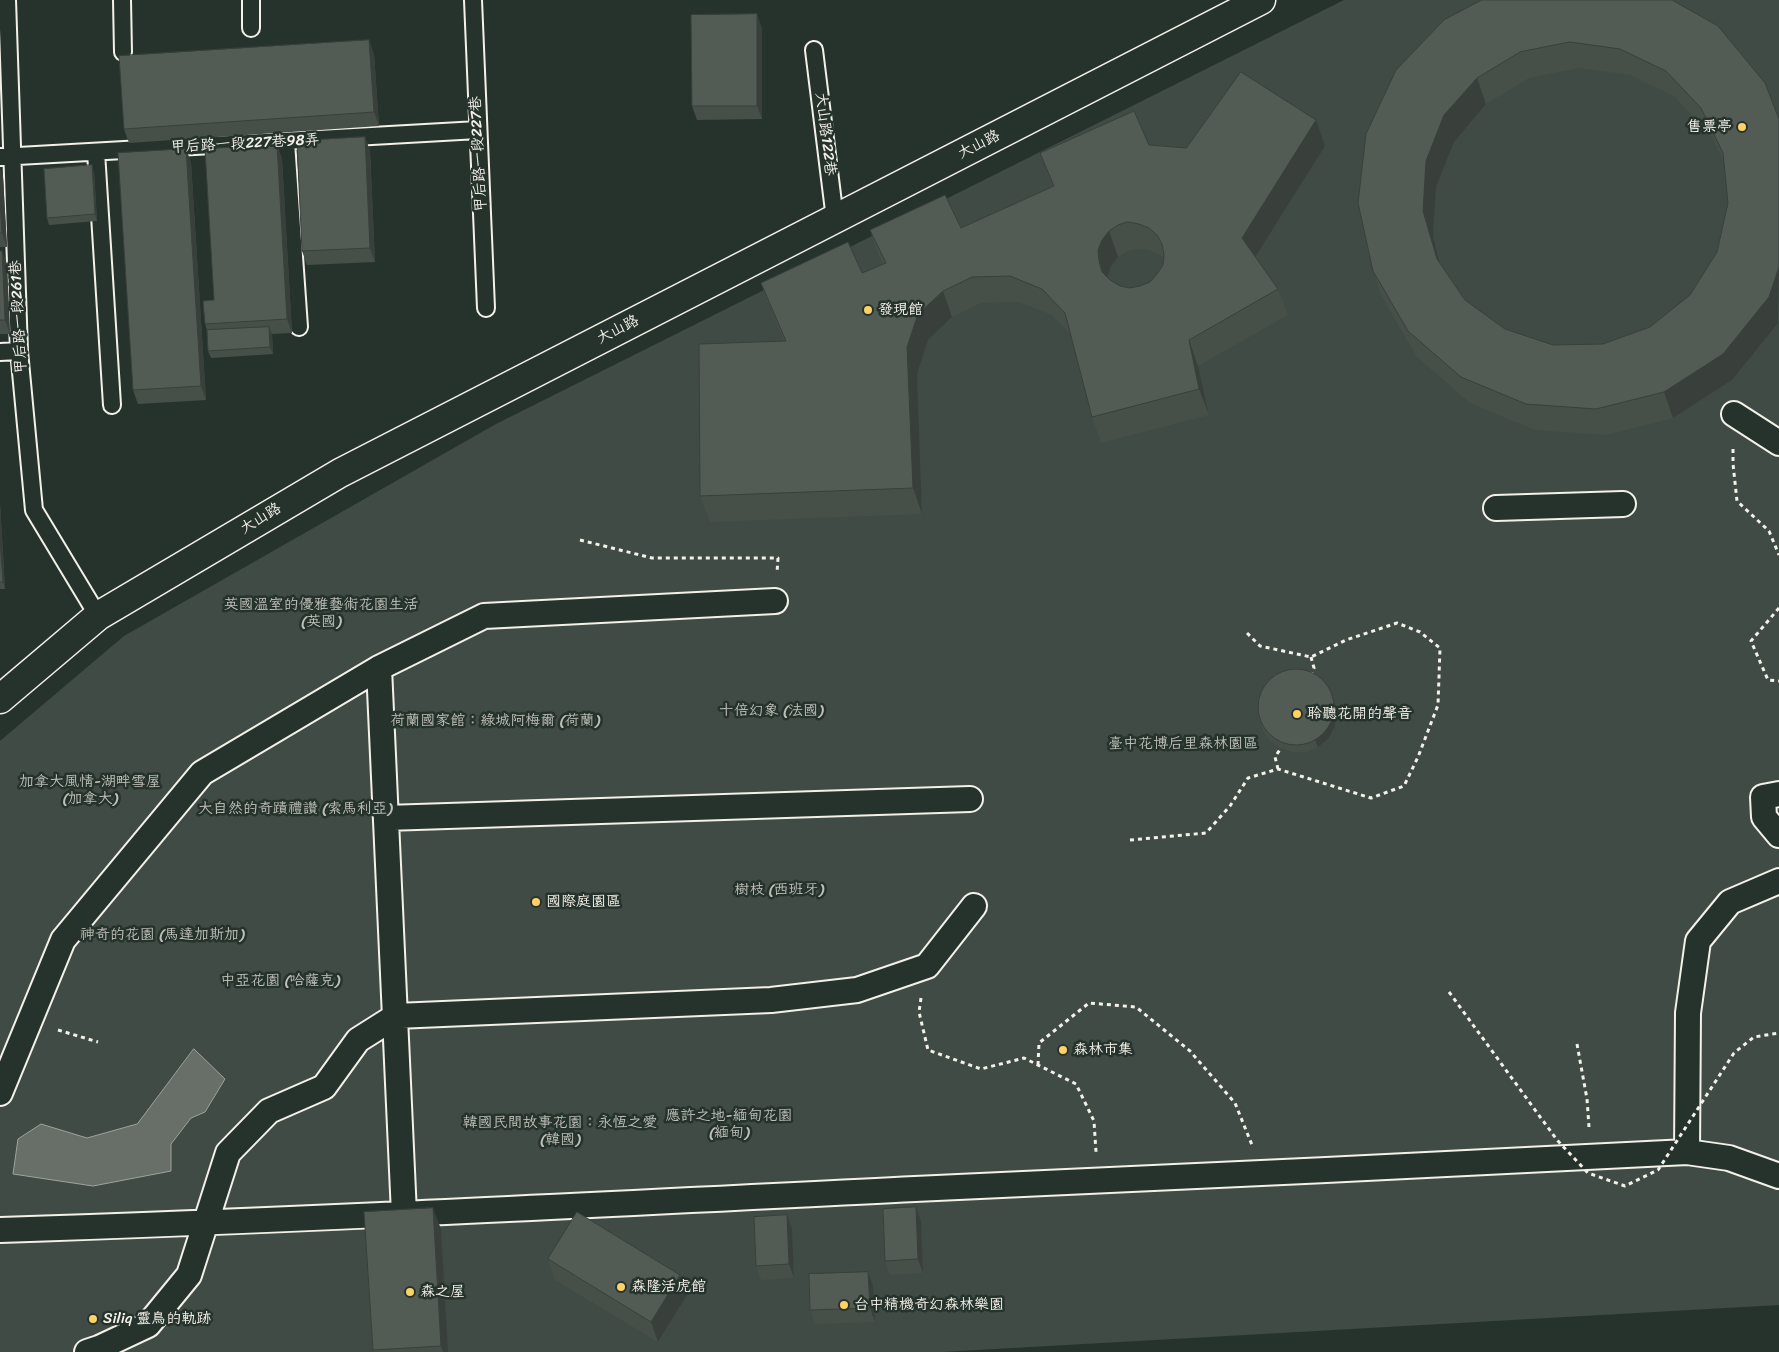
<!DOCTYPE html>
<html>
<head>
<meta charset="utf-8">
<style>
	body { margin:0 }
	canvas { display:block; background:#26332d }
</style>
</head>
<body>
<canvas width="1779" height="1352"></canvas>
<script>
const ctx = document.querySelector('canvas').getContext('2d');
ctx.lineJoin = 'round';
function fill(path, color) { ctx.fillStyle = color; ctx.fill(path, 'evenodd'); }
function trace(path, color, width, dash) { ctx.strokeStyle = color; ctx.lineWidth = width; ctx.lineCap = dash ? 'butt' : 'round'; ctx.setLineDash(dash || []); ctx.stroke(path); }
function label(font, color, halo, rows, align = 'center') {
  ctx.font = font + ' Sriracha,"LXGW WenKai TC",sans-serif'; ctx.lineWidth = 5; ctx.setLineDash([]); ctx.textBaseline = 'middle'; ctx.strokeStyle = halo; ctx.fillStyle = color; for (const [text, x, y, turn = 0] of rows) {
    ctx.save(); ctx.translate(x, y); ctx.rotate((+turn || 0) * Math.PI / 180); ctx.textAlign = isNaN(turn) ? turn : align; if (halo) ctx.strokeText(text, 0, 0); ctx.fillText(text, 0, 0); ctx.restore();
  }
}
fill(new Path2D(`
	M1344,0H1779V1305L941,1352H0V741L124,636L496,424Z`), '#414b45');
const water = new Path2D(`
	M194,1049L225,1079L205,1112L191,1118L171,1144V1171L93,1186L13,1174L18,1139L41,1124L87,1138L137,1124Z`);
fill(water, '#676f68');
trace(water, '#9fa39b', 1);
const service = new Path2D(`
	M7,0L19,351L34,510L98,616
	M122,0L123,52
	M251,0V28
	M473,0L486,308
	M814,50L835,219
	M286,142L299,327
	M96,152L112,405
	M0,157L478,130
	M0,352L19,351`);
const pedestrian = new Path2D(`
	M1734,414L1779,443
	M1496,508L1623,504
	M379,668L404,1214
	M1779,794L1763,797L1764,817L1779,835
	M386,818L970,799
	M0,1093L63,940L202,773L379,668L484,616L775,601
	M1687,1152L1688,1013L1698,941L1730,902L1779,881
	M0,1230C305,1220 610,1204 915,1189C1172,1177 1430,1166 1687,1152L1729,1158L1779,1176
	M87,1352L99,1348L148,1325L189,1275L228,1153L269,1111L324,1087L358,1040L396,1016L771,1000L857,990L927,966L974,906`);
const minor = new Path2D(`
	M0,699L98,616L340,473L1261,0`);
trace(service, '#f4f1e8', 20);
trace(pedestrian, '#f4f1e8', 28);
trace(minor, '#f4f1e8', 31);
trace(new Path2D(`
	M1733,449V464L1737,501L1769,531L1779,555
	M580,540L652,558H778L777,573
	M1779,608L1751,641L1768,680L1779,681
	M1311,657L1314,668L1311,675
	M1278,769L1275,757L1281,748
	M1130,840L1206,833L1230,806L1248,778L1278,769L1371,798L1404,786L1418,757L1438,705L1440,648L1420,632L1397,623L1346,640L1311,657L1260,646L1245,631
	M921,998L919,1012L928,1050L981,1069L1024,1058L1076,1084L1094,1121L1096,1152
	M58,1030L98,1042
	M1577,1044L1587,1099L1589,1127
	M1038,1065L1039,1043L1089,1003L1136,1007L1190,1051L1235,1103L1252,1145`), '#f4f1e8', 3, [4, 4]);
trace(service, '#26332d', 16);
trace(pedestrian, '#26332d', 24);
trace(minor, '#26332d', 28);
trace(new Path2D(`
	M1449,992L1557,1140L1588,1173L1625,1186L1658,1170L1734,1053L1754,1037L1779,1033`), '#f4f1e8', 3, [4, 4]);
fill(new Path2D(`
	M1482,0L1765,83L1779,119V321L1732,380L1673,418L1605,435L1535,430L1470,403L1417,357L1382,297L1373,271ZM1579,68L1630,75L1675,97L1710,134L1724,161L1728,203L1717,252L1690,295L1650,327L1603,344L1553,345L1505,329L1465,300L1441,264L1433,237L1436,187L1454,142L1486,104L1529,78Z
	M762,28V119L697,120L692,106Z
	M374,54L379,126L129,143L124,129Z
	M365,137L370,151L375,262L307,265L302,251Z
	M277,145L282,159L292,333L272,334L273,354L211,358L208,351L207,330L205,324Z
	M1149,145L1186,148L1325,146L1256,257L1278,289L1288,315L1198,366L1209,415L1101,443L1092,417L1071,335L1052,315L1019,302L981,303L952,317L928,340L917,374L922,514L710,522L700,496L784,341L771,309L761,283L862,273L883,264L879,256L870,230L961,228L1053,187L1040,153ZM1138,249L1149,250L1159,254L1164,258L1163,265L1157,274L1150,282L1140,286L1130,288L1120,286L1110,280L1108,278V276L1111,266L1118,257L1127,251Z
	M186,149L191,163L206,400L138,404L133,390Z
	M0,169L3,177L7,247H0Z
	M94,172L97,221L49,225L47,218Z
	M0,251L7,264L10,334H0Z
	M0,504L5,589H0Z
	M1333,697L1335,704L1337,716L1334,728L1328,739L1318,747L1306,752H1293L1281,748L1271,741L1263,731L1261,724Z
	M921,1221L923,1273L890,1275L885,1261Z
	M441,1229L448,1352H374L373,1350Z
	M792,1229L794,1278L761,1280L756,1266Z
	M548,1259L687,1295L658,1342L555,1280Z
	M873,1285L875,1322L815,1324L810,1310Z`), '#474f49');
fill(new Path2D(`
	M757,14L762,28V119L757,106Z
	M369,40L374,54L379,126L374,112Z
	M1477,78L1486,104L1454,142L1436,187L1433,237L1446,285L1437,259L1423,211L1426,161L1444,115Z
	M1316,120L1325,146L1251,264L1242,238Z
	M365,137L370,151L375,262L370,248Z
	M277,145L282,159L292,333L287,319Z
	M186,149L191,163L206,400L201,386Z
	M92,165L94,172L97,221L95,214Z
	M0,169L3,177L7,247L2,233L0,201Z
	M1109,231L1118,257L1111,266L1108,276V288L1099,261L1098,250L1102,240Z
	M2,251L7,264L10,334L5,320Z
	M1779,267L1778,323L1732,380L1673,418L1664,392Z
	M943,291L952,317L928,340L917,374L922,514L913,488L907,347L918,314Z
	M269,327L272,334L273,354L270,347Z
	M1189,340L1198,366L1209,415L1199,389Z
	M0,504L5,589L3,582L0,539Z
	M1333,697L1335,704L1337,716L1334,728L1328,739L1318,747L1315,740Z
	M916,1207L921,1221L923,1273L918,1259Z
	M433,1208L441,1229L448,1352H443L441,1346Z
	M787,1215L792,1229L794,1278L789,1264Z
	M868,1272L873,1285L875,1322L870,1308Z
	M680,1275L687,1295L658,1342L651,1322Z`), '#39403c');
const building = new Path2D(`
	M1482,0H1672L1718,26L1765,83L1779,119V267L1769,297L1723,354L1664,392L1596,409L1526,404L1461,377L1408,331L1373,271L1358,203L1366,134L1396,70L1444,20ZM1570,42L1620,49L1666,71L1701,108L1723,153L1728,203L1717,252L1690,295L1650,327L1603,344L1553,345L1505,329L1465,300L1437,259L1423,211L1426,161L1444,115L1477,78L1520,52Z
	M757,14V106H692L691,15Z
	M369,40L374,112L124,129L119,56Z
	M1241,72L1316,120L1242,238L1278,289L1189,340L1199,389L1092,417L1065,313L1042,289L1010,276L972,277L943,291L918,314L907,347L913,488L700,496L699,344L786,341L761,283L848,242L862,273L886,263L870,230L945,195L961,228L1054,186L1040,153L1134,111L1149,145L1186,148ZM1128,222L1139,224L1149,228L1157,235L1162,244L1164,255L1163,265L1157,274L1150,282L1140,286L1130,288L1120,286L1110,280L1102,272L1099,261L1098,250L1102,240L1109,231L1118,225Z
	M365,137L370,248L302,251L297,141Z
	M277,145L287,319L205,324L203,301L214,300L205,149Z
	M186,149L201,386L133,390L118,153Z
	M92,165L95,214L47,218L44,169Z
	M0,201L2,233H0Z
	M0,251H2L5,320H0Z
	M269,327L270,347L208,351L207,330Z
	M0,539L3,582H0Z
	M1258 707a38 38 0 1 1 76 0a38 38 0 1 1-76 0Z
	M916,1207L918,1259L885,1261L883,1209Z
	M433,1208L441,1346L373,1350L364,1212Z
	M577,1212L680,1275L651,1322L548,1259Z
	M787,1215L789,1264L756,1266L754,1217Z
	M868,1272L870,1308L810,1310L809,1274Z`);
fill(building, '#525c55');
trace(building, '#39403c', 1);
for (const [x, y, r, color] of [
	[1742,127,5,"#ffd166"],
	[868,310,5,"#ffd166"],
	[1297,714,5,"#ffd166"],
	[536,902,5,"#ffd166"],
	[1063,1050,5,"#ffd166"],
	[621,1287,5,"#ffd166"],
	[410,1292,5,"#ffd166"],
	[844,1305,5,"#ffd166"],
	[93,1319,5,"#ffd166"]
]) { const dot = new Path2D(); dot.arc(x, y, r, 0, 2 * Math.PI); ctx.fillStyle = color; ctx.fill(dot); trace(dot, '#26332d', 2); }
label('15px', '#f4f1e8', '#26332d', [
	["售票亭",1732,127,"right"],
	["發現館",878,310],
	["聆聽花開的聲音",1307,714],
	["國際庭園區",546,902],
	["森林市集",1073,1050],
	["森隆活虎館",631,1287],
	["森之屋",420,1292],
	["台中精機奇幻森林樂園",854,1305],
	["Siliq 靈鳥的軌跡",103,1319]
], 'left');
label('15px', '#f4f1e8', '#26332d', [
	["大山路122巷",825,134,83],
	["甲后路一段227巷98弄",245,144,-3],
	["大山路",979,145,-27],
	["甲后路一段227巷",479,154,-93],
	["甲后路一段261巷",19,317,-93],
	["大山路",618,330,-27],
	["大山路",261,519,-31]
]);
label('15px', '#bebfb7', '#26332d', [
	["英國溫室的優雅藝術花園生活",321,605],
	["(英國)",321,622],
	["十倍幻象 (法國)",771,711],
	["荷蘭國家館：綠城阿梅爾 (荷蘭)",495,721],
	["臺中花博后里森林園區",1183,744],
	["加拿大風情-湖畔雪屋",90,782],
	["(加拿大)",90,799],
	["大自然的奇蹟禮讚 (索馬利亞)",295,809],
	["樹枝 (西班牙)",779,890],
	["神奇的花園 (馬達加斯加)",162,935],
	["中亞花園 (哈薩克)",280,981],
	["應許之地-緬甸花園",729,1116],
	["(緬甸)",729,1133],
	["韓國民間故事花園：永恆之愛",560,1123],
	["(韓國)",560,1140]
]);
</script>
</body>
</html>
